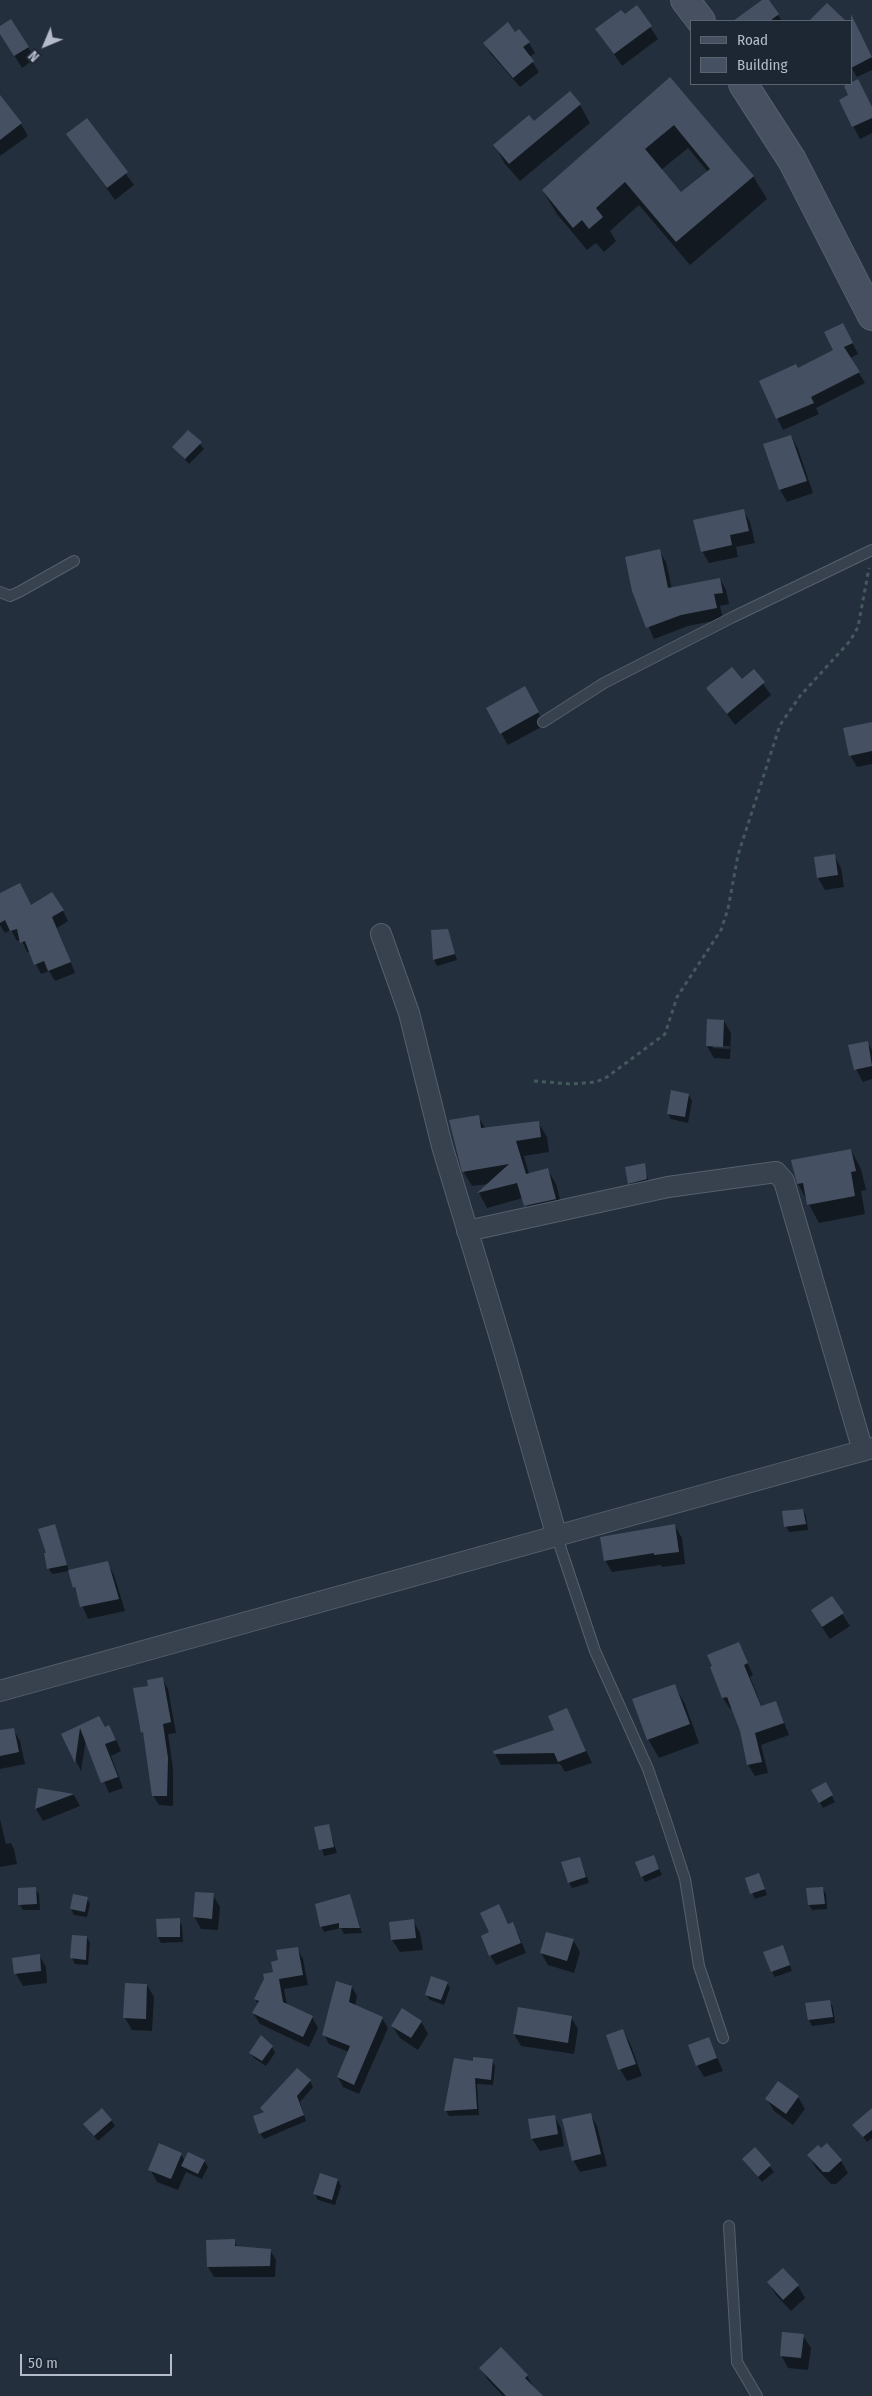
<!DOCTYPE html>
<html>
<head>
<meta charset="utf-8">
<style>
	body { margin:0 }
	#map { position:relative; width:872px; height:2396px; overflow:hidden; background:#242f3e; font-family:"Fira Sans Condensed",sans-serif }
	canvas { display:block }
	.legend { position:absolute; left:690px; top:20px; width:162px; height:65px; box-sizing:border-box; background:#1d2633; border:1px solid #59626f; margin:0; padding:6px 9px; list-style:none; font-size:15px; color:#b4bcc9 }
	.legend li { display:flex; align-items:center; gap:10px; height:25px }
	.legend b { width:25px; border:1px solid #59626f }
	.north { position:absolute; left:20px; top:20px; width:50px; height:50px; -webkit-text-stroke:4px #1d2633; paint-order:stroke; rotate:225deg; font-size:14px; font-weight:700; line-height:20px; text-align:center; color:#b4bcc9 }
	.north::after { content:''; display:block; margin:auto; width:18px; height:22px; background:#b4bcc9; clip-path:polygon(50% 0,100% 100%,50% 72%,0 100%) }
	.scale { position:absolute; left:20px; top:2354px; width:152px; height:22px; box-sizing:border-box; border:2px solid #b4bcc9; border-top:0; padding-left:6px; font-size:15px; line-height:18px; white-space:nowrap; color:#b4bcc9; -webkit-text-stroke:4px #1d2633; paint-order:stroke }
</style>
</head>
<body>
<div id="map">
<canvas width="872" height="2396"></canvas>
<ul class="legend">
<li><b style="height:6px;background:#465061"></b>Road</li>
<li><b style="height:14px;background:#455162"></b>Building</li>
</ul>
<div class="north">N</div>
<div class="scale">50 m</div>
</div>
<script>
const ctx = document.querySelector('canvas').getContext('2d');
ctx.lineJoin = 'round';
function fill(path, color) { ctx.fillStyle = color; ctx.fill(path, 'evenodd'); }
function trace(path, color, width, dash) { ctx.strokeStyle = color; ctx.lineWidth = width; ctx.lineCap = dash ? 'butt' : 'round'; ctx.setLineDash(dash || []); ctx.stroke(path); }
fill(new Path2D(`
	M764,0H767L782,21H748L745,14Z
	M637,7L658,39L622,66L597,29L624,16Z
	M0,27L28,47L35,59L22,68L0,32Z
	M851,28L864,41L872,58V70L857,77L851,67Z
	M515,34L529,43L535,53L529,57L539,72L520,87L490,53L484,43Z
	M670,79L753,176L767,199L690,265L639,205L610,231L616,241L604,252L596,243L587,250L557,214L543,191ZM688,148L708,172L681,194L661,170Z
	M840,101L872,108V133L860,139Z
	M580,105L590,123L520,181L505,164L495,146L533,122Z
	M0,108L21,124L28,136L0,156Z
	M86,120L134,185L115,200L67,134Z
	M849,336L858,354L850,358L865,383L816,408L819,414L783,430L760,382L798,369L835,350Z
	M189,431L204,449L189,464L174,447Z
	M791,436L798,449L813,493L787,502L780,490Z
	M743,510L750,522L755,543L736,547L738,557L709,563L702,551Z
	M659,551L666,562L672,589L720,579L726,590L729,604L720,606L723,619L688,626L654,639L633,590Z
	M754,671L771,695L735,725L708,688L742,681Z
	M531,700L545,725L508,745L501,733Z
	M872,725V764L857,767L850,755Z
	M834,855L841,868L844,887L825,890L818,878Z
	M0,895L31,906L63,911L68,921L57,928L75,973L55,981L49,971L41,974L30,952H27L21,939L17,941L11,930L5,933L0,925Z
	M447,930L457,960L437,966L434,960L432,931Z
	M708,1020L724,1021L731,1033L730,1059L714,1058L707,1046ZM713,1046H730L729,1049L713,1048Z
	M867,1042L872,1050V1079L863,1082L856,1069Z
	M689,1095L692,1101L688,1123L671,1119L668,1113Z
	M478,1117L486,1129L538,1122L547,1137L549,1152L524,1156L529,1174L547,1169L556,1184L564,1214L534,1221L523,1198L487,1208L479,1193L489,1184L472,1186L463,1171Z
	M851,1150L861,1169L866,1190L861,1191L865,1214L819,1223L798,1184L792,1161Z
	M644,1165L650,1185L632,1189L629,1183Z
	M803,1510L806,1516L808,1530L789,1532L786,1526Z
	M54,1526L69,1571L52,1574L49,1569L47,1554Z
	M675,1526L682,1538L685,1564L662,1567L661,1565L612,1572L605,1560Z
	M107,1562L114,1575L125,1611L88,1619L74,1587Z
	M832,1598L850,1626L830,1639L819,1623Z
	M738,1643L753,1675L750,1677L762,1707L776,1702L789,1735L761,1745L768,1773L755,1776L748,1765L742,1731L733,1708L730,1709L723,1698L711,1668Z
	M162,1678L168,1689L176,1733L168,1734L173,1769V1806L159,1805L153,1795L146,1739L142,1732L149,1687Z
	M674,1685L685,1704L699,1743L659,1758L648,1739Z
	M567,1710L592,1763L565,1772L560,1764L501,1765L495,1754L555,1731Z
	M99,1717L105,1728L115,1737L121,1751L111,1756L123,1788L109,1793L86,1739L81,1771L62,1734Z
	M13,1729L20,1741L25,1764L0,1769V1732Z
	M825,1783L835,1802L823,1808L813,1790Z
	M39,1789L74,1795L80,1806L43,1821L36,1809Z
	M0,1819L6,1844L11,1843L14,1849L17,1864L0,1867Z
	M328,1825L337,1853L324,1856L315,1828Z
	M580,1858L589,1883L572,1888L569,1882Z
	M656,1862L662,1875L645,1882L642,1876Z
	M759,1874L767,1895L755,1899L746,1879Z
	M822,1888L826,1894L827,1909L812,1910L809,1905Z
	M35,1889L39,1894L40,1910H23L20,1905Z
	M213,1895L220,1907L218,1930L201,1929L194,1916Z
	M350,1895L362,1933L344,1934L341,1928L324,1932L321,1926Z
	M87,1898L90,1904L87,1917L74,1915L71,1909Z
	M499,1906L509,1925L512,1924L518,1934L526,1953L496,1965L490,1955V1933Z
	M157,1920H179L182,1926L183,1942L161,1943L158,1937Z
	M413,1920L420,1933L423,1950L400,1952L392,1940Z
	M87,1937L90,1943L88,1965L75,1964L72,1958Z
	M573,1940L580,1952L574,1973L548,1965L541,1953Z
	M783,1947L792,1971L775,1977L772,1972Z
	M297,1948L303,1959L308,1985L284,1989L287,2005L312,2017L318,2028L309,2047L260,2024L253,2013L258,2004L255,1999L274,1973L280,1961Z
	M39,1955L46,1967L47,1983L23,1986L16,1974L13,1959Z
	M447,1983L450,1988L444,2005L430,2000L426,1995Z
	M147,1985L154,1997L152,2031L132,2030L125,2018Z
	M352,1987L357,1996L355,2006L382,2018L388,2028L359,2094L343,2087L338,2077L349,2052L329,2044L324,2034Z
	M830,2002L833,2007L835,2023L812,2026L809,2020Z
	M571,2017L578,2029L574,2054L521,2046L514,2034Z
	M421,2021L428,2034L418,2050L400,2038L392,2026Z
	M623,2031L630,2043L642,2076L627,2081L620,2069Z
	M709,2039L723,2071L704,2077L697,2065Z
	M272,2047L275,2053L266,2066L254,2058L251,2053Z
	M492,2061L495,2066L493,2085L477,2084L479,2115L449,2116L446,2111L474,2063Z
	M310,2081L313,2087L300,2102L306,2121L264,2139L260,2133L265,2113L262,2108Z
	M798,2097L805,2109L793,2125L774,2111L767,2099Z
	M590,2114L597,2126L607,2166L580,2172L573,2160Z
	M554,2116L561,2128L564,2146L540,2151L532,2139L529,2120Z
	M111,2120L115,2126L98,2141L85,2125Z
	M872,2121V2138L867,2142L854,2125Z
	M755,2149L774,2172L762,2182L743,2160Z
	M181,2154L185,2161H204L208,2167L202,2179L186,2172L178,2190L157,2182L150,2169Z
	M809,2156L841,2161L848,2173L836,2184H831L816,2168Z
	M338,2180L341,2186L335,2205L318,2200L315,2194Z
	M234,2241L238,2248L270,2250L276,2260L275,2277H214L208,2267Z
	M769,2283L798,2286L805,2298L791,2311L776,2295Z
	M803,2336L811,2348L808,2370L788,2368L781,2355Z
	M501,2348L527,2376L539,2396H503L488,2380L481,2368Z`), '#0007');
fill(new Path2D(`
	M762,0H769L779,14L770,21H733Z
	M827,3L846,21H809Z
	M637,5L652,26L614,54L595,29L621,10L625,14Z
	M851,14L872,57L851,68Z
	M11,19L29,47L14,56L0,34V26Z
	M508,22L515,32L519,29L530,42L523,47L534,61L513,78L483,43Z
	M670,77L754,176L676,242L625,182L596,208L603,217L589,229L582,220L573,228L542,190ZM674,125L710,169L681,192L645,149Z
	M858,79L872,107V118L852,127L839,100L848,95L844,86Z
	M570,91L581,104L509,164L493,145L529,115L534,121Z
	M0,95L22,123L0,140Z
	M87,118L128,172L107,188L66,134Z
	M843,323L853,343L844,347L860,372L811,397L814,403L776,419L759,381L796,364L798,368L833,350L824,332Z
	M188,430L202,442L185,459L172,447Z
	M791,435L807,481L779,490L763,444Z
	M744,509L749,531L730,535L732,545L701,552L693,520Z
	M660,549L668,588L720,578L723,593L714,594L717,608L681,615L646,628L632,591L625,557Z
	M732,667L742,679L754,669L765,682L727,714L706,688Z
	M525,686L539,712L500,734L486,708Z
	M872,722V751L849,756L843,728Z
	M835,854L838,875L817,878L814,857Z
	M20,883L31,905L52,892L64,910L52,917L71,962L48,971L44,961L34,965L25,941L20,943L17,929L10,931L5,920L0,923V893Z
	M448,929L455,954L433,960L431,930Z
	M707,1019L724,1020L723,1047L706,1046Z
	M868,1041L872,1066L854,1070L848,1045Z
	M671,1090L689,1094L685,1117L667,1114Z
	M479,1115L481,1128L539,1121L541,1137L516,1141L526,1174L548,1168L556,1199L524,1206L517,1183L477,1193L509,1164L462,1172L449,1120Z
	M851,1149L856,1171L851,1172L855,1196L807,1205L803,1183L797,1184L791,1160Z
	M645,1163L647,1179L628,1184L625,1167Z
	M803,1509L806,1524L784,1527L782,1511Z
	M55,1524L67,1565L47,1569L44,1553H46L38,1529Z
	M675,1524L679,1552L654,1555V1553L604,1561L600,1537Z
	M108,1561L119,1599L80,1607L75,1587L73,1588L68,1570Z
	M832,1596L844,1613L822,1627L811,1610Z
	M739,1642L748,1663L744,1665L761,1706L776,1701L784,1723L755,1733L762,1762L747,1765L740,1731L727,1697L722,1698L710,1667L712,1666L707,1655Z
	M163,1677L171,1722L163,1724L168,1758L167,1796H152L143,1732L141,1733L133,1688L148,1686L147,1680Z
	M675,1684L690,1724L647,1740L632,1699Z
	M567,1708L586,1751L558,1762L554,1753L494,1754L493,1751L554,1730L548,1716Z
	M99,1716L105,1727L109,1725L116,1740L105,1744L118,1777L101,1783L80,1728L75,1763L61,1734Z
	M14,1728L19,1752L0,1756V1730Z
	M826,1782L833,1795L819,1803L811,1790Z
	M38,1788L74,1794L35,1809Z
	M329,1824L334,1847L319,1850L314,1827Z
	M654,1855L659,1869L641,1877L635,1862Z
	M580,1857L586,1877L568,1883L561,1862Z
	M759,1873L765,1889L750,1894L745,1878Z
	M36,1887L37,1904L18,1905V1888Z
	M823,1887L825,1904L808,1905L806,1888Z
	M195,1892L214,1893L212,1919L193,1917Z
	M73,1894L88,1897L85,1912L70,1909Z
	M350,1894L360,1928H339V1923L320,1927L315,1904Z
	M499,1904L508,1924L513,1922L521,1943L489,1956L481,1936L489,1932L480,1913Z
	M180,1918V1937H157L156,1919Z
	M414,1919L416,1938L391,1940L389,1922Z
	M546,1932L574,1939L567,1961L540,1953Z
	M72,1935L87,1936L86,1960L70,1958Z
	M783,1945L790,1965L771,1972L763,1952Z
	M298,1947L303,1975L279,1979L283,2002L313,2016L303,2037L252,2013L259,2001L254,1999L264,1979L263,1974L273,1972L271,1962L278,1960L276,1950Z
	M40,1954L41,1971L14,1974L12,1958Z
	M431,1976L448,1982L441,2000L425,1995Z
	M336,1981L352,1986L349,2002L383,2017L354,2085L337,2077L350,2046L322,2035Z
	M125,1983L147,1984L146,2019L123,2018Z
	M830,2000L833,2017L808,2020L805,2003Z
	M518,2007L572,2016L568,2043L513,2034Z
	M402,2008L422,2021L411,2038L391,2026Z
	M623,2029L636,2064L618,2070L606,2035Z
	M261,2035L273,2046L262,2061L249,2053Z
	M709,2037L717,2058L696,2066L688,2045Z
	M473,2057L493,2059L491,2080L475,2078L477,2109L444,2111L454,2058L473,2061Z
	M297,2068L311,2080L297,2096L304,2115L259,2134L253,2116L264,2112L260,2108Z
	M778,2081L799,2096L786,2114L765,2099Z
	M102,2108L112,2120L94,2136L83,2124Z
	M872,2108V2130L863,2137L852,2125Z
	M591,2113L601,2154L572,2161L562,2119Z
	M555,2115L558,2134L531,2139L528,2119Z
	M159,2143L182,2153L171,2179L148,2170Z
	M827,2143L842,2160L829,2172H823L807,2155L818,2145L821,2148Z
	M755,2147L771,2165L758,2177L742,2159Z
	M188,2152L205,2160L198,2174L181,2166Z
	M320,2173L338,2179L332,2200L313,2194Z
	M235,2239V2246L271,2249L270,2266L207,2267L206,2240Z
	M783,2268L799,2285L783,2300L767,2282Z
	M782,2332L804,2334L801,2358L780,2356Z
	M501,2347L528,2375L525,2378L543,2396H506L479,2368Z`), '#455162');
const lane = new Path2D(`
	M0,592L10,596L19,592L74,561
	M543,722L604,683L733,617L872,550
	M557,1537L595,1651L648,1769L666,1821L685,1879L699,1966L723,2038
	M729,2226L737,2362L757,2396`);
const street = new Path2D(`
	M381,934L409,1013L442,1146L504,1351L557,1537
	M467,1231L668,1187L776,1172L784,1181L863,1451
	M0,1691L872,1448`);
const secondary = new Path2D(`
	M685,0L701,21
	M743,84L792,160L872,316`);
trace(lane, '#565f6c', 12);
trace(street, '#565f6c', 22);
trace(secondary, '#565f6c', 30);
trace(new Path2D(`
	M534,1081L571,1084L596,1082L607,1077L665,1034L677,997L721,930L728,909L738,855L780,725L800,696L850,641L858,627L869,568`), '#44595c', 3, [4, 4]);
trace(lane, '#38414e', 10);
trace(street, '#38414e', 20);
trace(secondary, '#465061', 28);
</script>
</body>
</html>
